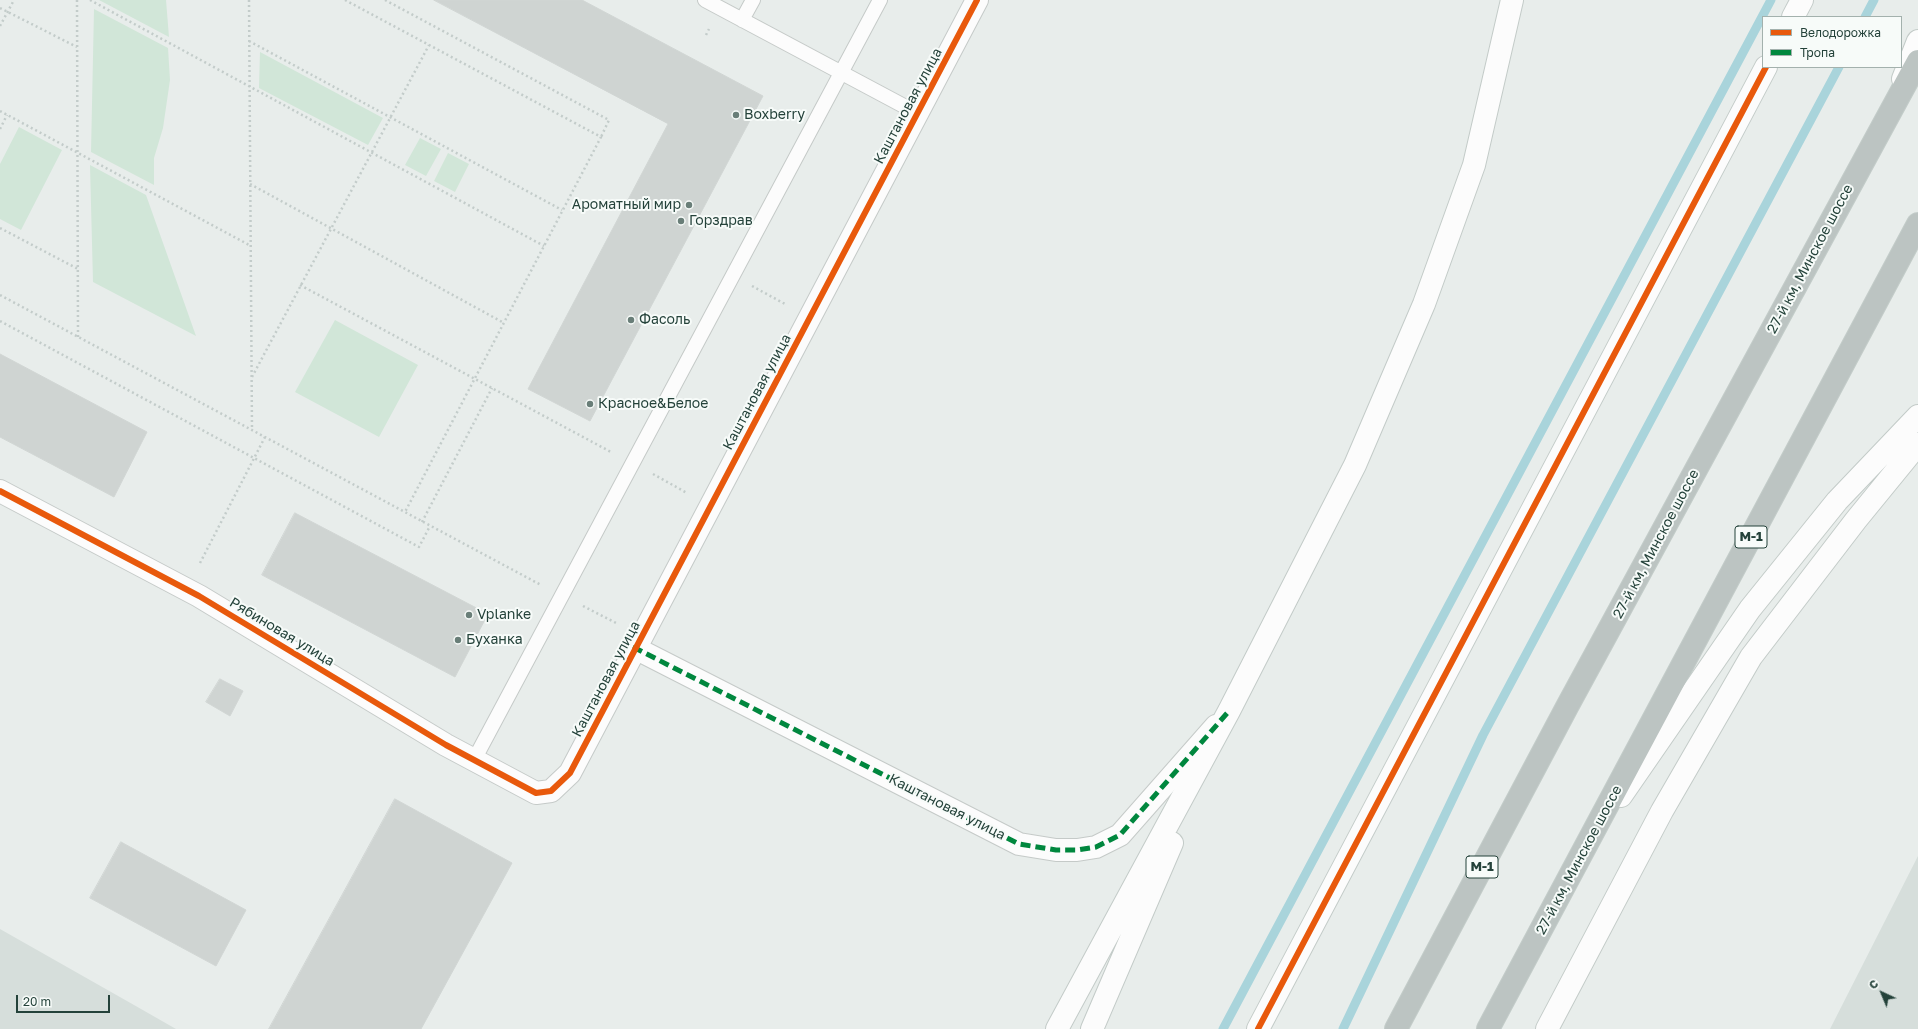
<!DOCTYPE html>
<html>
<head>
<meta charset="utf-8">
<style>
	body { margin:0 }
	#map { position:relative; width:1918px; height:1029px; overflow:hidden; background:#e8edeb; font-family:"Golos Text",sans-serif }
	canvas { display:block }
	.legend { position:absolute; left:1762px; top:16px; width:140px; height:52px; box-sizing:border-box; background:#f7fbf9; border:1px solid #a3b1ad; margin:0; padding:5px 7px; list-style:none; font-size:12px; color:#24423a }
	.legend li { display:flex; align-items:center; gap:8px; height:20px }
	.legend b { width:20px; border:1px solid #a3b1ad }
	.north { position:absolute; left:1862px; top:973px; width:40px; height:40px; -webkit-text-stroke:3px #f7fbf9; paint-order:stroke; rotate:316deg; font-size:11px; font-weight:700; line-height:16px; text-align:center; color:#24423a }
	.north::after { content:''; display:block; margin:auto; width:14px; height:18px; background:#24423a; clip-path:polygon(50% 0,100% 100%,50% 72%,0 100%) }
	.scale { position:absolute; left:16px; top:995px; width:94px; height:18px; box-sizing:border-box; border:2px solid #24423a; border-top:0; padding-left:5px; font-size:12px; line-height:14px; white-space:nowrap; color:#24423a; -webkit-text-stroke:3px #f7fbf9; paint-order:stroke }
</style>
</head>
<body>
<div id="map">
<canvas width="1918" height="1029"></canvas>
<ul class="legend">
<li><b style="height:5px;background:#e8590c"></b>Велодорожка</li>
<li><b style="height:5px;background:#00873e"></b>Тропа</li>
</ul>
<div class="north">С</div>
<div class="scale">20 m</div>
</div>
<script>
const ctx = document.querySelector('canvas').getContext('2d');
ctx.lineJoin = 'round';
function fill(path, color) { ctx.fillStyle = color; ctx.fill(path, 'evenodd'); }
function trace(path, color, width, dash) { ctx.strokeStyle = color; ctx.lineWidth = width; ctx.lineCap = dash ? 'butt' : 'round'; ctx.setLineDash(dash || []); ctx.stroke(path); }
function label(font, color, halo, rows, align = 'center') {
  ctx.font = font + ' "Golos Text",sans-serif'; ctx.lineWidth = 4; ctx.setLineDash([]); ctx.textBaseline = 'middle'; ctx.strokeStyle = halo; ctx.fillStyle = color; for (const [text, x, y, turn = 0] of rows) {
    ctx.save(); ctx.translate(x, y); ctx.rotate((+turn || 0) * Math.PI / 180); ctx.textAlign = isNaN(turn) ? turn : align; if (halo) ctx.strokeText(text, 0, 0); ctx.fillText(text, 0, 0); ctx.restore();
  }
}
fill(new Path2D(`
	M1918,856V1029H1830Z
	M0,929L134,1005L176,1029H0Z`), '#d6dedb');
fill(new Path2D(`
	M99,0H166L169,37Z
	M94,9L168,48L170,80L163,128L154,158V185L91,152Z
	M260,52L383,118L368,145L259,88Z
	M19,127L62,150L21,230L0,219V164Z
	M420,138L441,149L426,176L405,165Z
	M448,153L469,164L455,192L434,181Z
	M90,165L146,195L196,336L93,282Z
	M335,320L418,365L379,437L295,392Z`), '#d1e6d8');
trace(new Path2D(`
	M1865,17L1874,0
	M1223,1029L1771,0
	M1343,1029L1483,735L1839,67`), '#a9d4db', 9);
const building = new Path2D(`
	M434,0H582L763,96L590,421L528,389L668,124Z
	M0,354L147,432L114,497L0,437Z
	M295,513L488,614L455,677L262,575Z
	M220,679L243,691L230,716L206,702Z
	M395,799L512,863L421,1029H269Z
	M121,842L246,910L216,966L90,898Z`);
fill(building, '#cfd4d2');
trace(building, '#d1d6d4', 1);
const lane = new Path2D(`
	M705,0L917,113
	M742,20L753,0
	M474,760L880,0`);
const street = new Path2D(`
	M0,491L199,596L446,745L536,793L551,791L570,773L977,0
	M635,648L1019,844L1056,850H1077L1096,847L1120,835L1216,726`);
const secondary = new Path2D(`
	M1793,17L1802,0
	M1903,79L1918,41
	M1621,796L1750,609L1837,501L1918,416
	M1057,1029L1229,711L1355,465L1424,304L1474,165L1512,0
	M1092,1029L1172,843
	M1258,1029L1766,67
	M1547,1029L1662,811L1751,657L1856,520L1918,444`);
const highway = new Path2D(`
	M1396,1029L1568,705L1918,61
	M1488,1029L1918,224`);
trace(lane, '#c5cac8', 16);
trace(street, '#c5cac8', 24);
trace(secondary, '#c3cbc8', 24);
trace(highway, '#c3ccc9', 24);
trace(new Path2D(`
	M77,0L78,337
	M90,0L544,246
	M249,0L252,430
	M345,0L601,137L405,512
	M385,0L609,120L601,137
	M0,8L77,47
	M0,26L14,0
	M706,35L709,29
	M249,41L562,210
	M0,111L251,246
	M0,129L7,115
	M250,184L504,323
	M0,228L78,269
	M300,285L611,452
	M752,286L785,304
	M0,295L541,585
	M0,321L419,547L430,526
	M252,377L429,45
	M653,474L687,493
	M422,522L492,388
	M200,563L265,437
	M583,606L618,624`), '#c3ccca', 2.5, [2, 3]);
trace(lane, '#fcfcfc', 14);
trace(street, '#fcfcfc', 22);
trace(secondary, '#fcfcfc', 22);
trace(highway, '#bcc4c2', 22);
trace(new Path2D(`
	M636,646L635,648L1019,844L1056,850H1077L1096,847L1120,835L1229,711`), '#00873e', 5, [10, 5]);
trace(new Path2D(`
	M0,491L199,596L446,745L536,793L551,791L570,773L977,0
	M1258,1029L1766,67`), '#e8590c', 6);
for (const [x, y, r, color] of [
	[736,115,4,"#697e78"],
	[689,205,4,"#697e78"],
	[681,221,4,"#697e78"],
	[631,320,4,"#697e78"],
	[590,404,4,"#697e78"],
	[469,615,4,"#697e78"],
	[458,640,4,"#697e78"]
]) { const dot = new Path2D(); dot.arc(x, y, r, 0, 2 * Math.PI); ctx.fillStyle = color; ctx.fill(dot); trace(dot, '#f7fbf9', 1.5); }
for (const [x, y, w] of [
	[1751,537,32],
	[1482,867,32]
]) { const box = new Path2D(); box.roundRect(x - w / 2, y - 11, w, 22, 3); ctx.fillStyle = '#f7fbf9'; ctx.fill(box); trace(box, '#24423a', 1); }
label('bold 13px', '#24423a', null, [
	["М-1",1751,537],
	["М-1",1482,867]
]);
label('14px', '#24423a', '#f7fbf9', [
	["Каштановая улица",908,106,-62],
	["27-й км, Минское шоссе",1810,259,-62],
	["Каштановая улица",757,392,-62],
	["27-й км, Минское шоссе",1656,544,-62],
	["Рябиновая улица",282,632,31],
	["Каштановая улица",606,679,-62],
	["Каштановая улица",947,807,27],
	["27-й км, Минское шоссе",1579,860,-62]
]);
label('14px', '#24423a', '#f7fbf9', [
	["Boxberry",744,115],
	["Ароматный мир",681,205,"right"],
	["Горздрав",689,221],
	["Фасоль",639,320],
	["Красное&Белое",598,404],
	["Vplanke",477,615],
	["Буханка",466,640]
], 'left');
</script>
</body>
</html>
